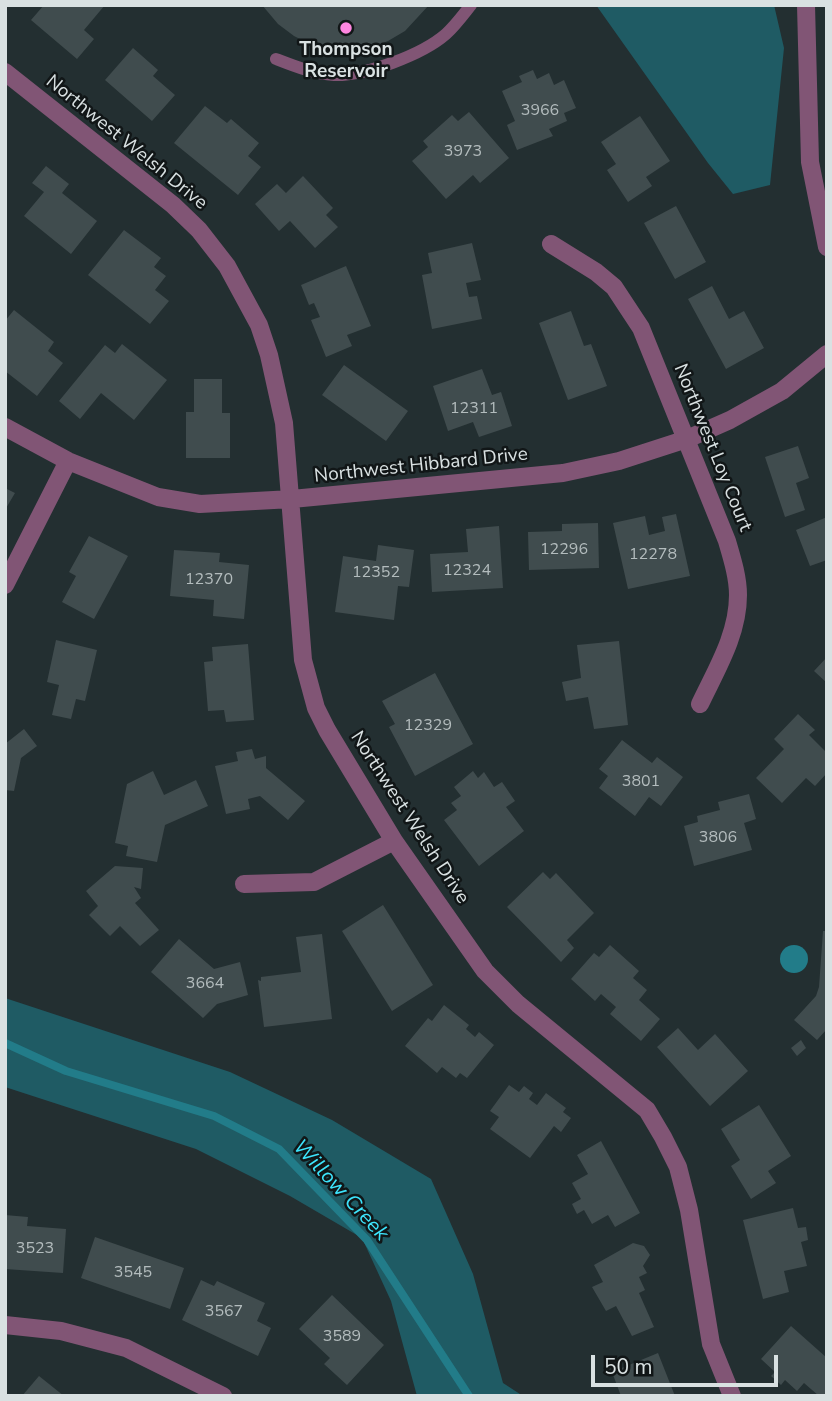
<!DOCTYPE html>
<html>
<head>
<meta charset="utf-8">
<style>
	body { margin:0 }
	#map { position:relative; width:832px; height:1401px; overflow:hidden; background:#232f31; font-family:"Nunito Sans",sans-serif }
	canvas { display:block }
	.frame { position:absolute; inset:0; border:7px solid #d9e1e2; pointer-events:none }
	.scale { position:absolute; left:591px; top:1355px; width:187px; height:32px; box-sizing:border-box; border:4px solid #d9e1e2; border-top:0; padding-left:9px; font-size:21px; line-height:24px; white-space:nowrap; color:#d9e1e2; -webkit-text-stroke:5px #111617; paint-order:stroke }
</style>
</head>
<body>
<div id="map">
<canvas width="832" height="1401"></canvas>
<div class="frame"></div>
<div class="scale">50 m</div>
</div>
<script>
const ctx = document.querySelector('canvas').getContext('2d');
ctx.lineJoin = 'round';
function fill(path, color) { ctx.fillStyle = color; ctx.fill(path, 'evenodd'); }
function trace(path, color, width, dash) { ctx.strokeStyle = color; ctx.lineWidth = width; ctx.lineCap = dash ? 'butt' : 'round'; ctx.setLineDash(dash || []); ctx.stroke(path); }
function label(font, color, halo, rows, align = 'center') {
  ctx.font = font + ' "Nunito Sans",sans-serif'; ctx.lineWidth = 5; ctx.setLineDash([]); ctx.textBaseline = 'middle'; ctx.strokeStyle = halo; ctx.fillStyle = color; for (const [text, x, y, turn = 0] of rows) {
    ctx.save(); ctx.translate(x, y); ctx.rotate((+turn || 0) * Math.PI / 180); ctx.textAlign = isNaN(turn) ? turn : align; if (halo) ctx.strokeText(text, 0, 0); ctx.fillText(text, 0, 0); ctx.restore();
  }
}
fill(new Path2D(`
	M596,5H774L784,48L770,185L733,194L708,163Z
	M5,998L230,1072L332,1120L431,1179L473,1274L503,1383L523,1396H417L391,1301L362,1238L290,1196L196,1149L5,1087Z`), '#1f5b64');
fill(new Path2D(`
	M780 959a14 14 0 1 1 28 0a14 14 0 1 1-28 0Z`), '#227c89');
trace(new Path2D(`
	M5,1043L66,1071L214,1116L279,1149L367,1240L469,1396`), '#227c89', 8);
fill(new Path2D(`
	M44,5H105L84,30L94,39L77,59L31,20Z
	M262,5H429L405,31L388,41L370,48L351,51L331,50L312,45L294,36L278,24Z
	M133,48L158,70L153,76L175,95L152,121L105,80Z
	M533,70L537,79L549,73L554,85L564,80L576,108L564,113L567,121L549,129L553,136L517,150L507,125L515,121L502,91L522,82L519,76Z
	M205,106L227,123L231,119L259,143L248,156L261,167L238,195L174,143Z
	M469,112L509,158L480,183L473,175L446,199L412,161L428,147L423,141L452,115L458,121Z
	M640,116L670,161L646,177L652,186L628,202L607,170L616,164L601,142Z
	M46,166L69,184L62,193L97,221L71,254L24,216L44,192L32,183Z
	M303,176L333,208L326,215L338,227L315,248L290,221L279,231L255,204L277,184L286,193Z
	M676,206L706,262L675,279L644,223Z
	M124,230L161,258L154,267L166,276L155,290L169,301L150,324L88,275Z
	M472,243L481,280L466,283L469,297L477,296L482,319L432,329L422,275L432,273L428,253Z
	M346,266L371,326L347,335L352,346L326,357L311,320L320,317L314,303L309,305L301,285Z
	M712,286L729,319L744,311L764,348L726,369L688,299Z
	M14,310L54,342L48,351L63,363L37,396L5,371V321Z
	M571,311L584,346L591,344L607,386L568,400L539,323Z
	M122,344L167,380L134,420L101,393L80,419L59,401L105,345L115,353Z
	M344,365L408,411L386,441L322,395Z
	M482,369L492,395L501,392L512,426L479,437L473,422L448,431L433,386Z
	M194,379H222V413H230V458H186V412H194Z
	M798,446L809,478L796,483L805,510L785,517L765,457Z
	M5,488L15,493L5,510Z
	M676,514L690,576L628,589L613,523L645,516L649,535L665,531L662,517Z
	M827,517V560L810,566L796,530Z
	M598,523L599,568L529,570L528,532L562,531V524Z
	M499,526L503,588L432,592L430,554L468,552L466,529Z
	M89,536L128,556L94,619L62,602L76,576L69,572Z
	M378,545L414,550L409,587L398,586L394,620L335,612L343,556L376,561Z
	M174,550L220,553L219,562L249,565L244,619L213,616L214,600L170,596Z
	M56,640L97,650L85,701L76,699L71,719L52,715L59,685L47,682Z
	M619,641L628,725L594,729L588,697L566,701L562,682L581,678L577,645Z
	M248,644L254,720L226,722L224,710L208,711L204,662L213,661L212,647Z
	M827,657V683L814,671Z
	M435,673L473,744L415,776L389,727L395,724L382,701Z
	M798,714L815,730L809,735L827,753V773L815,786L806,778L782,803L756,778L784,749L774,739Z
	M24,729L37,746L21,758L14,791L5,790V744Z
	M622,740L652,763L657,757L683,777L661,806L649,797L635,816L599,788L608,776L599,769Z
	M252,749L255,759L266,756V768L305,801L288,820L260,796L248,799L250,809L226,814L215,766L238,761L236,752Z
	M153,771L164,795L196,780L208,806L165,825L157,862L126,856L128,846L115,843L127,784Z
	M473,771L478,778L484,772L494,787L502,782L515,801L506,807L524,831L479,866L444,820L457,810L451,803L461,796L454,787Z
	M749,794L756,819L744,823L752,850L694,866L684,826L698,822L697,816L720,810L718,802Z
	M115,866L143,868L141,889L134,887L141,898L135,903L159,930L140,946L120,926L110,936L89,915L98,906L86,891Z
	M543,872L550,879L556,873L594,913L567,940L574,948L561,962L507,907Z
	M383,905L433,985L392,1011L342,931Z
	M823,931H827V1029L817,1040L794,1020L816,996L819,987Z
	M322,934L332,1019L264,1027L258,980L261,981V977L301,972L296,937Z
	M179,939L214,969L240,962L248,995L217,1004L203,1018L151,972Z
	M610,945L639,971L633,978L647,990L639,1000L660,1019L641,1041L610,1014L616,1007L601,994L595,1001L571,979L594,953L599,957Z
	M444,1005L469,1025L466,1029L475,1037L479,1032L494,1045L467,1078L460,1073L456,1078L442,1067L437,1073L405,1046L428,1018L432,1021Z
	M678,1028L698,1050L715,1034L748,1071L710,1106L657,1047Z
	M801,1040L806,1048L797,1056L791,1048Z
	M509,1085L519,1092L524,1086L533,1093L529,1099L537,1105L546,1093L566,1108L563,1112L571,1118L561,1132L554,1126L530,1158L490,1129L499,1117L490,1111Z
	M759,1105L791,1156L768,1171L776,1183L751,1199L731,1166L740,1160L721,1129Z
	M601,1141L640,1213L615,1227L608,1215L592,1224L584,1210L577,1214L572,1204L581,1199L572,1183L588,1174L577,1155Z
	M793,1208L798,1228L806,1227L808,1240L801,1242L807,1266L784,1271L789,1292L763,1299L743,1220Z
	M5,1215L28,1217L27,1226L66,1229L63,1273L5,1269Z
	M95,1237L184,1268L170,1309L81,1278Z
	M633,1243L644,1246L650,1255L643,1266L647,1273L639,1277L645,1290L639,1293L654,1327L632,1336L616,1306L606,1311L592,1287L603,1282L594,1265Z
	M201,1280L214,1286L217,1281L265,1303L257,1321L271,1328L258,1356L182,1320Z
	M332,1295L384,1345L347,1385L324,1364L330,1358L299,1329Z
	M791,1326L827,1358V1396H819L804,1383L797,1391L785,1380L781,1385L771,1376L775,1372L761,1359Z
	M658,1353L675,1396H621L612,1372Z
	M39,1376L64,1396H22Z`), '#404c4e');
trace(new Path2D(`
	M276,59C294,66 314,74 334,75C365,76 422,55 446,34C455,26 463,15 471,5`), '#815575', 12);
trace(new Path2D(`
	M5,72L173,205L199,230L227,266L259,325L269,355L284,423L303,660L316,708L327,730L394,841L485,971L518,1004L647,1110L663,1137L678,1167L689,1210L711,1344L732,1396
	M551,244L596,272L614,287L641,328L727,541C732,558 738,577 738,595C738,635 716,670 700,704
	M5,427L68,461L158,497L200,504L292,499L563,473L619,461L687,439L730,420L782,391L827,354
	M5,585L68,461
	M244,884L314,882L394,841
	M5,1325L61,1331L126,1348L223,1396`), '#815575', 18);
trace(new Path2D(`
	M806,5L810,162L827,247`), '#815575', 18);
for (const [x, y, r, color] of [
	[346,28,7,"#fe86e0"]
]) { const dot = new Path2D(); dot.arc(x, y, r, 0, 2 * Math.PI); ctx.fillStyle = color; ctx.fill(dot); trace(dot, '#111617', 2.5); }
label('16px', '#b3bcbd', null, [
	["3966",540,111],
	["3973",463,152],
	["12311",474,409],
	["12296",564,550],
	["12278",653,555],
	["12324",467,571],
	["12352",376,573],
	["12370",209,580],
	["12329",428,726],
	["3801",641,782],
	["3806",718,838],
	["3664",205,984],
	["3523",35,1249],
	["3545",133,1273],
	["3567",224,1312],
	["3589",342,1337]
]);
label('bold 19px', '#d9e1e2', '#111617', [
	["Thompson",346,50],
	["Reservoir",346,72]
]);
label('19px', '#d9e1e2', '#111617', [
	["Northwest Welsh Drive",126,143,39],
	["Northwest Loy Court",712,448,68],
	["Northwest Hibbard Drive",421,466,-6],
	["Northwest Welsh Drive",409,818,57]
]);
label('italic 21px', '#3de4fc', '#111617', [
	["Willow Creek",340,1191,47]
]);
</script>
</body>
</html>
